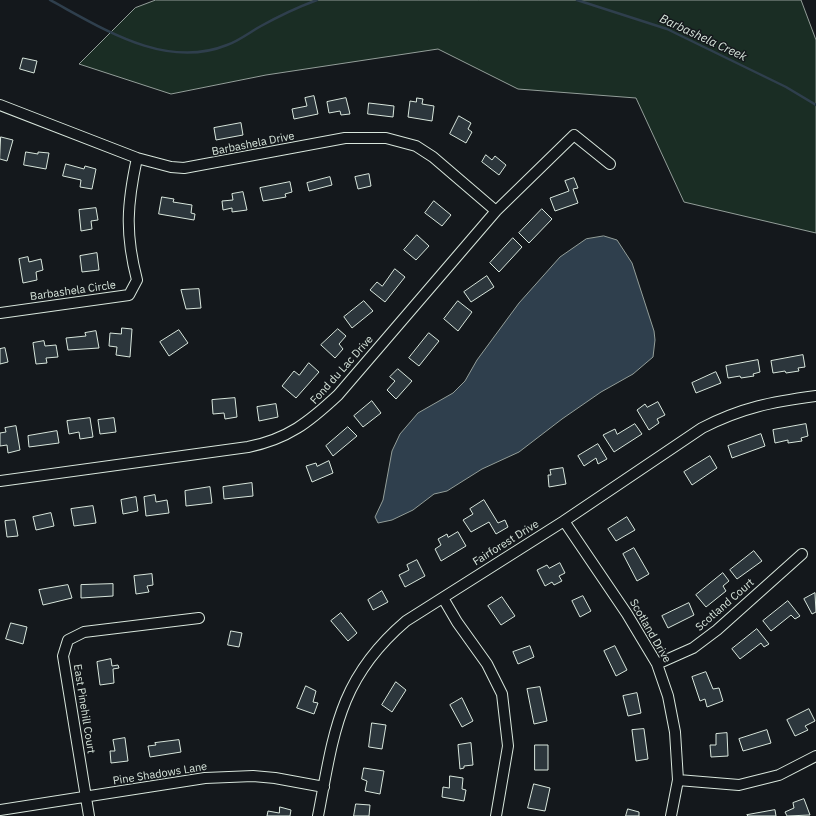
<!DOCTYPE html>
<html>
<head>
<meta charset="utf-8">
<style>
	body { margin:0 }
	canvas { display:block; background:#14181c }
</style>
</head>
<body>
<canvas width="816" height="816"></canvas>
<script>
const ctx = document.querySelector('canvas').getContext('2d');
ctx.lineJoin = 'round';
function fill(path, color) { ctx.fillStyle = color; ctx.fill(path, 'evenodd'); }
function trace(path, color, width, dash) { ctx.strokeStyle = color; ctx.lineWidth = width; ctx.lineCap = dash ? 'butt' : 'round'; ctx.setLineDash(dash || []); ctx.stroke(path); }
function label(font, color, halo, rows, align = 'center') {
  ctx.font = font + ' "IBM Plex Sans",sans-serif'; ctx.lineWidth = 3; ctx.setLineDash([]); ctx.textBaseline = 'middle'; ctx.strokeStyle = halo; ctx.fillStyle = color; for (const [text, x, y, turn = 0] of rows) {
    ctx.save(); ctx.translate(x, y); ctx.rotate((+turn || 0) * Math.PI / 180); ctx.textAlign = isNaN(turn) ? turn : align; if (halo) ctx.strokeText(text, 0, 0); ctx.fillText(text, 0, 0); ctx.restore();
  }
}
const green = new Path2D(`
	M156,0H801L816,40V233L684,202L636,98L518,89L438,49L266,75L171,94L79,64L135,8Z`);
fill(green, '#1a2d24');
trace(green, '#939e99', 1);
const water = new Path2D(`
	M604,236L617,240L632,263L654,331L655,340L653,357L633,374L601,392L562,419L519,452L482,469L447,491L434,494L413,510L392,520L378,523L375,517L383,500L392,451L400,434L418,413L453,393L465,381L477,360L519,303L560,257L586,239Z`);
fill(water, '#2f3f4d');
trace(water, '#939e99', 1);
trace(new Path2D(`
	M50,0C102,28 165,70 227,45C239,41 250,32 261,26C279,16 298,7 317,0
	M577,0L667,29L786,87L816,105`), '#2f3f4d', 2.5);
const building = new Path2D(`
	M23,58L37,61L34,73L20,69Z
	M314,96L318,114L294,119L292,109L307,106L305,98Z
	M346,98L350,114L341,115L340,111L329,113L327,102Z
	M417,98L423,99L422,104L434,106L432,121L408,117L410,101L416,102Z
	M369,103L394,106L393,117L368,114Z
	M459,116L471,123L468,129L472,132L466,143L450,134Z
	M241,123L243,135L216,140L214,128Z
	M1,137L13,140L7,161L0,159Z
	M26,152L38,154V152L49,153L46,169L24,165Z
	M486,155L492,160L495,156L506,165L499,175L482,162Z
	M66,164L84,169L85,166L96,169L92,189L80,187L81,180L63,176Z
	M369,174L371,186L358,189L355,177Z
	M330,177L332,185L309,191L307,183Z
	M574,178L578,188L573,189L578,203L555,211L550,198L569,191L565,181Z
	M290,182L292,192L285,194L286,197L263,201L260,188Z
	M243,192L247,210L232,212V208L223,210L222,201L233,200L232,194Z
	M162,197L174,199L173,202L192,205L191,213L195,214L194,220L159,214Z
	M434,201L451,215L442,226L425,213Z
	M96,208L98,220L91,221L92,229L81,231L79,210Z
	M542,209L552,219L529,243L519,233Z
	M417,235L429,246L416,260L404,250Z
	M513,238L522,247L499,272L490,263Z
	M97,253L99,270L82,272L80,256Z
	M28,257L29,262L41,259L43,270L36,272L37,280L23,283L19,259Z
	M395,269L405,277L385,302L370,290L377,282L382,286Z
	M487,276L494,287L471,302L464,292Z
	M199,289L201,308L186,309L181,290Z
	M364,301L373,311L352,328L344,317Z
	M458,301L472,312L458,331L444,319Z
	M122,328L132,329L130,357L116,355L117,347L109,346L110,333L121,334Z
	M338,329L346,336L339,344L343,349L335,358L321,345Z
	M179,330L188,343L169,356L160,342Z
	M96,331L99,348L68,350L66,338L86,336L85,333Z
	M429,333L439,341L419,366L409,358Z
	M44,341L45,346L56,345L58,357L46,358L47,363L36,364L33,343Z
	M5,348L8,362L0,364V349Z
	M803,355L805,367L798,368L799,371L786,373L785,371L773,373L771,361Z
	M758,360L760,372L753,374L754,376L741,378L740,376L728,378L726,366Z
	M309,363L319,372L296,398L282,386L294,371L299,375Z
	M398,369L412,381L396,399L387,390L395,381L390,377Z
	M716,372L721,383L696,393L692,383Z
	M235,398L237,417L225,419L224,413L213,414L212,400Z
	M372,401L381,413L363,427L354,416Z
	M658,402L665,415L657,419L659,423L649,430L637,410L645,404L647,407Z
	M276,404L278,417L259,421L257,407Z
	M90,418L93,437L80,439L79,432L69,434L67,421Z
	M114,418L116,432L100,434L98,420Z
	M635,424L642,434L614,452L603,435L615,429L617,434Z
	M806,424L808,436L801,438L802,441L788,443V440L775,443L773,430Z
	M16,426L20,450L8,453L7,445L0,446V433L6,432L5,428Z
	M348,427L357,436L333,456L326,446Z
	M57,431L59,443L29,447L28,436Z
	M761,434L765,446L732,458L728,446Z
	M598,444L607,459L598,464L596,458L584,466L578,456Z
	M710,456L717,468L692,485L684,472Z
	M329,461L333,473L312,482L306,466L316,463L317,466Z
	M563,468L566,484L549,487L548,475H551L550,470Z
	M252,483L253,496L224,499L223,487Z
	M210,487L212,503L186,506L185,491Z
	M155,495L156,502L167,500L169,513L146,516L144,497Z
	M136,497L138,511L123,514L121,500Z
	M484,500L498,523L505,520L508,527L496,534L489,522L471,532L463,520L473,514L470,509Z
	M93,506L96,523L74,526L71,509Z
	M51,513L54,526L36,530L33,517Z
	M627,517L635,530L616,541L608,529Z
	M15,520L18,536L7,537L5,521Z
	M458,532L466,546L441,561L435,549L441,545L438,539L447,534L448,537Z
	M634,548L649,574L637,581L623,554Z
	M754,551L762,561L737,579L730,570Z
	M417,560L425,576L405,587L399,575L409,570L407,565Z
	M560,563L565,573L559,576L562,581L554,585L552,582L545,586L537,570L547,565L549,568Z
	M723,573L729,581L723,586L726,591L706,607L696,595Z
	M152,574L153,585L147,586L149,592L136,594L134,576Z
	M113,584V596L81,598V585Z
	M68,585L72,598L43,605L39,590Z
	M382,591L388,602L373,610L368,600Z
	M815,593L816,612L812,614L804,599Z
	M583,596L591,611L580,617L572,601Z
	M502,597L515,616L501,625L488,606Z
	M788,601L800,616L795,619L791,615L771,631L763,621Z
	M689,603L694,615L668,628L662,616Z
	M341,613L357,633L348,641L331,621Z
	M11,623L27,627L23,644L6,639Z
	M757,629L769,644L764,647L761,643L740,659L732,649Z
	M231,631L242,633L239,647L228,645Z
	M530,646L534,657L518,664L513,652Z
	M615,646L627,670L616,676L604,651Z
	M111,659L112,666L118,665L119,668L113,669L114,683L100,685L97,662Z
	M706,672L713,689L719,688L723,701L707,707L705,699L700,701L692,677Z
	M396,682L406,690L392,712L382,705Z
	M306,686L316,691L313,702L318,703L314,714L297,708Z
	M540,687L547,721L534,724L527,689Z
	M637,693L641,713L628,716L623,696Z
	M462,698L473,721L462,727L450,705Z
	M809,709L815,721L805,726L808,730L795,736L787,720Z
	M372,723L386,725L382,749L369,747Z
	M644,729L648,759L636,761L632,730Z
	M767,730L771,743L743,751L739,739Z
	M727,733L728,756L711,757L710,745H716V734Z
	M125,738L128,761L111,763L110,751H115L113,740Z
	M179,740L181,752L150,757L148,746L156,745L155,743Z
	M471,743L473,765L464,766V768L460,769L458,745Z
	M535,745H548V770H535Z
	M364,768L384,771L380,794L365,791L367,781L362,779Z
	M450,776L463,778L462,789L466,790L464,801L442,797L443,787L449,788Z
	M534,784L550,788L545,811L528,808Z
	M804,799L810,815L787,816L785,812L794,808L793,803Z
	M356,804L370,805L369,816H354Z
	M280,807L291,810L290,816H267L268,811L279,813Z
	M628,809L639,812V816H626Z
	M775,810L776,816H748L747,815Z`);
fill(building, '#2c363c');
trace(building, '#d8e6dc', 1);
const minor = new Path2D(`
	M0,105L137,158L171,167L184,168L345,138H386L416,146L433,157L496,211
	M0,313L129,295L137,280C125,234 127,204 137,158
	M0,481L248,447C288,439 309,422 338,395L496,211L574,135L610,164
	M564,521L627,614L657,664L668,696L675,732L678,780L671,816
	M443,598L457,622L487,664L502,694L508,746L496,816
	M657,664L693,648L717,630L802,554
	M678,780L739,785L779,775L816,756
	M0,810L205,778L253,776L275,778L324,787
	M89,816L63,656L68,640L84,632L199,618
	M318,816C334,733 338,679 406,621L564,521L702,428C743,407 772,402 816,396`);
trace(minor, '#d8e6dc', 12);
trace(minor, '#14181c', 10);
label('11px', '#d8e6dc', '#14181c', [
	["Barbashela Drive",253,144,-11],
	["Barbashela Circle",73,291,-8],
	["Fond du Lac Drive",342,370,-48],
	["Fairforest Drive",506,543,-32],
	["Scotland Court",725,605,-41],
	["Scotland Drive",650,631,60],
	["East Pinehill Court",84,709,81],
	["Pine Shadows Lane",160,774,-9]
]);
label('italic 12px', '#d8e6dc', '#14181c', [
	["Barbashela Creek",703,38,25]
]);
</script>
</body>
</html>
